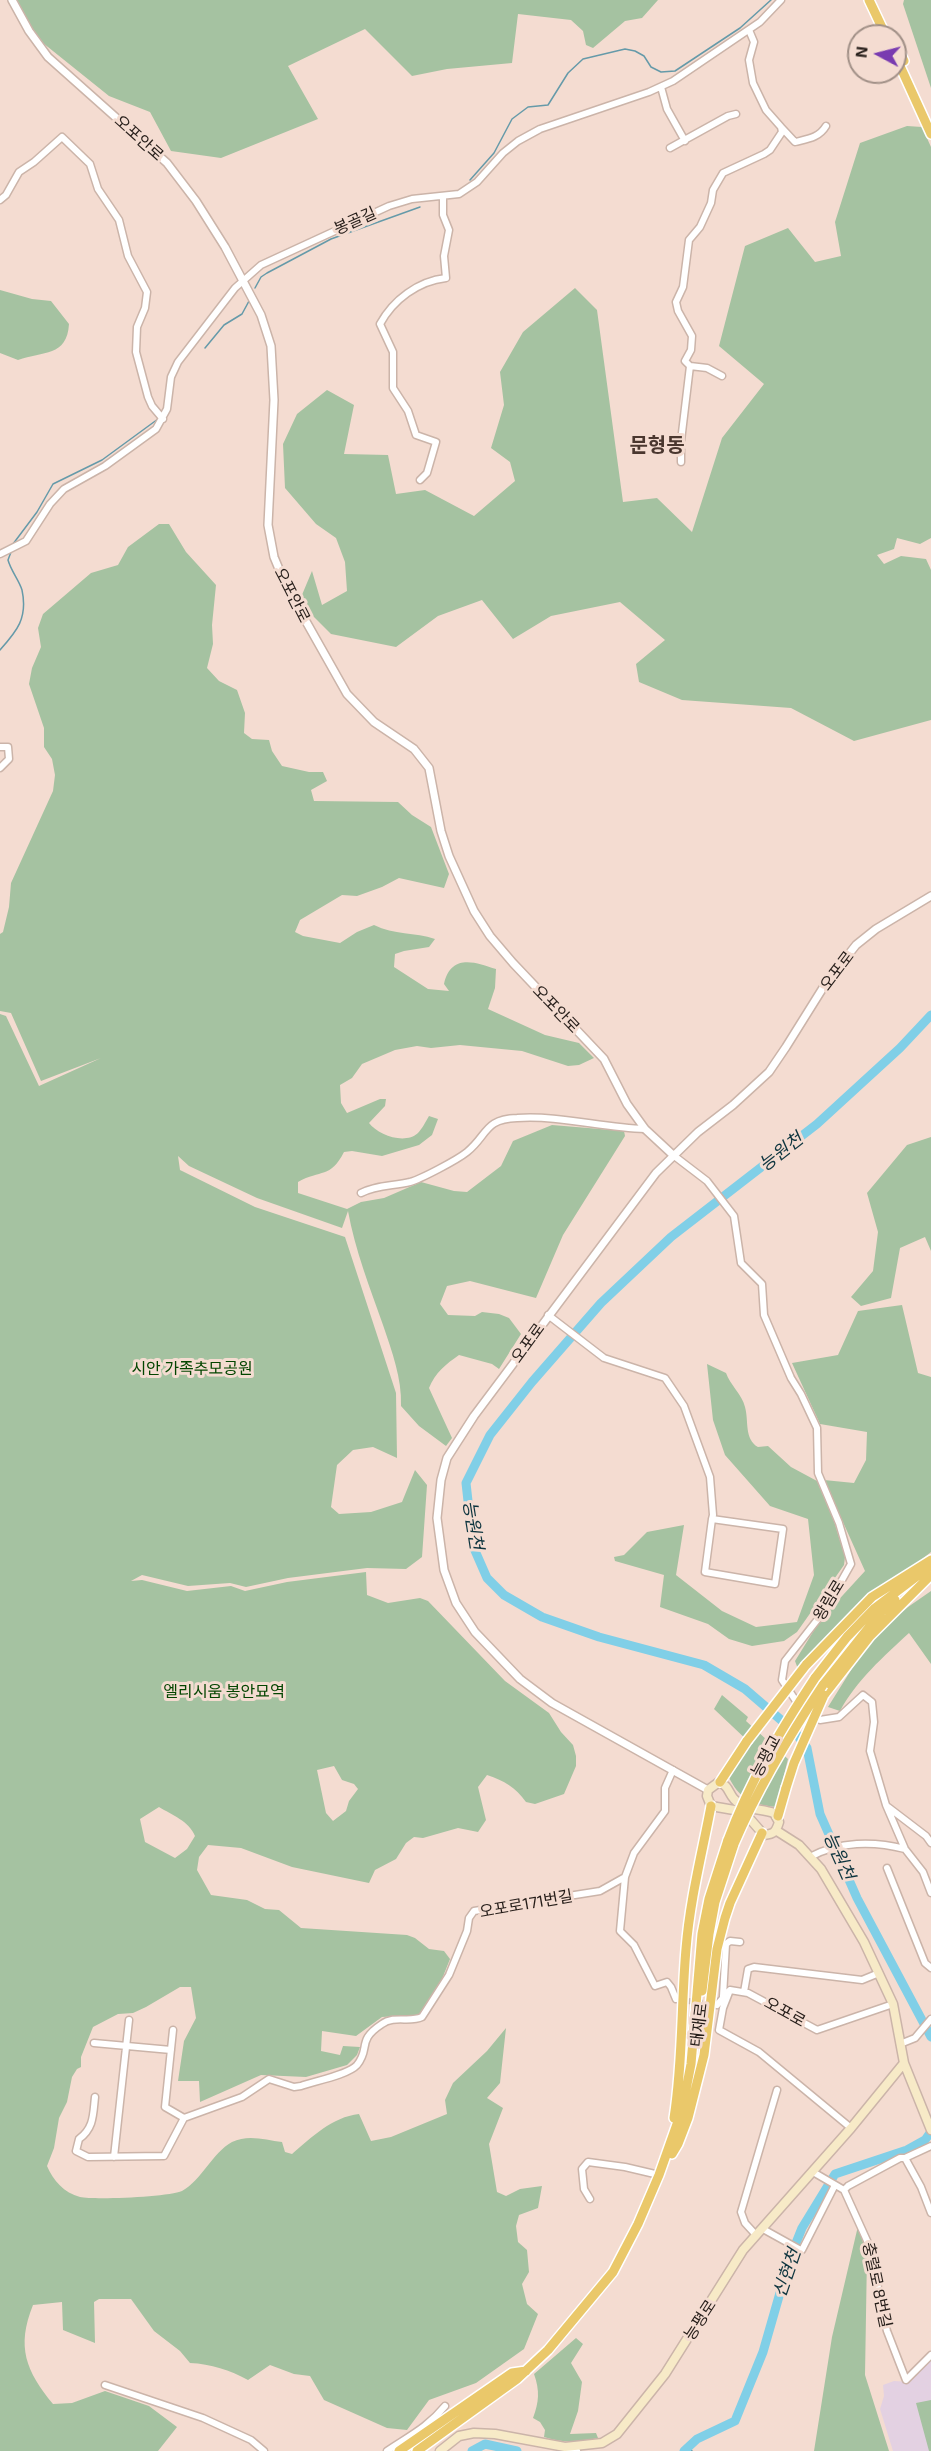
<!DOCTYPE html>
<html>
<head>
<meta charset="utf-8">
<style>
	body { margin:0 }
	#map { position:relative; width:931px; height:2451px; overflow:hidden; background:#f4dcd1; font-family:"Exo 2",sans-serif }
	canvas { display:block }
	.north { position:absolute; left:847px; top:24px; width:60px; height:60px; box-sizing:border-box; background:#f4dcd1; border:2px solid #a19087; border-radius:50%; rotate:277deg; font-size:16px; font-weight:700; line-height:24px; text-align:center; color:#251d19 }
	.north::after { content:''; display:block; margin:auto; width:21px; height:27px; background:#793bb0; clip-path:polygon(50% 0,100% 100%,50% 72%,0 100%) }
</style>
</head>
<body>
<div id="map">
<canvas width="931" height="2451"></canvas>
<div class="north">N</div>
</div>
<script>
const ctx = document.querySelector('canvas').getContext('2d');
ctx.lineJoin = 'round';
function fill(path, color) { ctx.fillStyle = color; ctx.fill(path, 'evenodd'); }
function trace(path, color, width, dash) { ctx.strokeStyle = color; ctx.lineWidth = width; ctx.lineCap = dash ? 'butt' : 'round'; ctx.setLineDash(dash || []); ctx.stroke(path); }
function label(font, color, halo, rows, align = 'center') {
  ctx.font = font + ' "Exo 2","Noto Sans KR",sans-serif'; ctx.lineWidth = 6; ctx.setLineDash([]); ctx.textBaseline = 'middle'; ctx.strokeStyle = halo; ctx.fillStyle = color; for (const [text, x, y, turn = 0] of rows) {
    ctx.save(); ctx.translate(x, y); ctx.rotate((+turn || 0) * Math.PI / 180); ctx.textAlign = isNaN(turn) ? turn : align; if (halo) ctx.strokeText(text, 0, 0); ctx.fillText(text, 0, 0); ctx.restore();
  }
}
fill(new Path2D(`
	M931,2359V2451H893L880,2409L884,2396L883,2385L894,2381L910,2382Z`), '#e3d1e2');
fill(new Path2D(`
	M17,0H658L642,18L625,21L593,48L586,45L583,31L571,20L518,14L512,63L447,69L412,76L365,29L288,66L318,119L221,158L171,151L150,112L109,96L38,39Z
	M904,0H931V88L903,4Z
	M907,126L922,127L931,147V538L920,544L897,538L894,549L877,555L884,564L901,556L926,559L931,570V720L854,741L791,708L682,700L639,682L636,664L665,640L620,602L551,616L513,639L482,600L438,616L396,647L331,634L299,602L312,571L322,605L347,591L345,562L336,538L316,524L285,488L283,444L297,414L327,390L354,405L344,454L388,455L396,494L425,490L474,516L515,481L510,462L491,448L504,405L500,372L523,332L575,288L597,310L623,502L657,498L692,532L722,438L764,384L719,346L745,246L788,228L815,262L841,256L835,222L860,143Z
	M0,290L32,299L51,301L69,324C67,357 43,351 18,360L0,353Z
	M159,524H169L186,552L216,585L212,625L213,644L207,668L219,681L237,690L245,713L244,733L252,739L269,740L272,751L282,766L309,772H323L327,781L311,790L314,801L398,802L412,815L431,827L449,874L444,888L399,878L382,887L357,896L342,895L300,920L295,932L303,936L340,943L357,932L374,925C394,935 415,932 435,939L429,947L404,951L395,954L394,967L428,989L449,991L444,984C451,953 475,962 496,969L495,988L488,1009L545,1035L579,1043L594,1058L579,1065L568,1066L522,1051L460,1045L431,1048L417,1046L395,1050L362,1064L352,1078L340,1085L341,1103L347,1113L380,1099H386L385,1106L369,1123C378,1135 405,1145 418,1133C422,1129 426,1121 429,1116L438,1119L432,1135L419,1145L382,1156L352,1151L344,1152C330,1179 321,1169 298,1182V1193L347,1209L361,1202L384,1198L421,1182L454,1191L467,1192L501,1166L513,1141L552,1125L624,1131L625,1136L563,1235L536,1298L470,1281L447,1286L440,1304L448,1315L475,1316L482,1312L499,1314L509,1318L521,1334L499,1369L492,1364L459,1355C446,1364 435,1373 429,1388L452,1438L446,1446L419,1426L401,1406C402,1378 392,1352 383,1325C370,1288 355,1250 348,1211L342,1228L257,1198L189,1166L178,1156L180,1170L255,1207L345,1237L396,1393L397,1458L373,1447L353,1450L337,1465L331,1507L339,1514L371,1512L402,1502L415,1470L427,1485L422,1557L406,1569L367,1568L288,1578L246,1587L230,1583L188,1586L142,1575L131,1581L142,1580L187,1591L231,1586L245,1591L287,1582L366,1572L367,1595L388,1603L420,1598L428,1601L505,1681L549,1713L561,1732L573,1745L576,1756V1766L564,1794L535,1804L526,1802C515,1787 505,1781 487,1775L478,1787L486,1820L478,1832L458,1828L423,1838L414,1837L406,1843L396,1859L375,1870L369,1883L292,1867L241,1848L208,1845L199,1857L197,1870L211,1895L247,1900L265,1909L279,1910L301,1928L407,1935L415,1938L429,1949L444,1951L450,1959L440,1984L419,2015L382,2017L356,2036L322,2031L321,2051L340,2055L343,2046L360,2047L357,2055L347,2065L306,2077L261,2075L200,2102L199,2081H178L184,2041L196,2018L191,1987H180L146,2007L133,2013L118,2014L93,2027L81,2057V2067L77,2069L72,2077L67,2102L59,2118L54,2148L47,2166C53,2180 64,2193 80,2197C95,2200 169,2197 182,2191C202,2180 212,2153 232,2142C248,2134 266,2140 282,2142L285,2152L292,2154C312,2137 332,2117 359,2114L371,2141L391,2137L447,2114L445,2100L453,2083L487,2051L506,2028L500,2083L487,2098L503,2108L489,2144L497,2192L506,2196L520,2189L542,2186L538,2208L519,2215L516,2226L518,2242L527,2250L529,2272L522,2284L527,2304L538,2314L524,2349L476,2383L429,2400L407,2430L387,2428L324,2400L310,2376L294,2374L270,2365L248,2380C230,2370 211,2364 190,2363L180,2351L154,2331L131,2299H99L94,2302L95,2343L63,2330L62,2302L33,2305C16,2347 26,2371 53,2404L72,2403L105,2391L149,2406L177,2427L158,2451H0V1014L6,1016L39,1086L101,1058L41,1081L11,1013L0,1011V934L3,932L9,907L11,883L53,791L55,775L52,759L44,747V728L29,684L32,668L41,647L38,628L43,614L91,573L118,565L128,547ZM334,1766L342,1780L354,1784L358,1789L349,1801L346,1811L333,1821L326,1813L317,1770ZM159,1807C172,1815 189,1821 195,1836L187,1849L175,1858L145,1842L140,1819Z
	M931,1137V1251L925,1237L900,1248L891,1298L861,1306L851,1297L873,1271L878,1232L867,1193L907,1145Z
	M902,1305L918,1373L931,1377V1552L896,1580L798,1669L795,1661L821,1619L865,1571L824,1480L854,1483L866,1460L867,1432L820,1424L792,1363L838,1355L858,1311Z
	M707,1364L726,1373C730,1385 742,1394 745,1407C749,1421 744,1439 758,1447L768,1446L791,1467L817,1481L834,1521L845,1557L844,1565L797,1632L784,1641L752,1646L729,1639L708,1624L660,1607L664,1575L615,1561L614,1557L624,1555L647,1532L684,1525L676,1575L722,1611L756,1627L797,1622L814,1575L808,1519L770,1506L725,1455L713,1420Z
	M931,1591V1664L909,1633C884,1656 856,1681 840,1711L828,1707L871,1638L908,1607Z
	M722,1695L748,1717L746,1721L788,1759L776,1807C750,1804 740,1799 728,1776L750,1743L714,1709Z
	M858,2226L867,2255L865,2375L889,2451H814L832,2337Z
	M576,2338L583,2344L571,2363L582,2382L578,2411L570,2434L596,2433L598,2438C579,2443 562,2443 544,2437L545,2430L540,2422L533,2418C539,2402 540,2391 534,2374Z
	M931,2400V2451H929L916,2403Z`), '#a5c2a1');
trace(new Path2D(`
	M470,180L494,153L512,119L528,107L548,105L568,73L583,59L625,49L635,51L644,56L651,67L661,72L675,71L740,28L771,0
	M255,288L261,277L267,273L331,239L420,207
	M205,348L224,325L242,314L249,301
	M13,544L37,512L53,484L102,460L158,419
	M0,650C17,631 28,618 22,590C19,580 11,571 8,560L11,552
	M689,2447L692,2451`), '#659aa9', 1.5);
trace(new Path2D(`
	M931,1015L900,1048L817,1124L671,1237L601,1303L532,1382L490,1435L466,1483L473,1546L487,1578L504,1595L542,1617L599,1637L704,1665L745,1689L795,1732L807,1748L820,1814L857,1898L931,2037
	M472,2451L485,2444L517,2451
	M684,2451L697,2439L735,2421L763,2352L790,2258L802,2228L835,2174L907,2150L925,2140L930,2133`), '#80cfe7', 9);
trace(new Path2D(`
	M679,2000L714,2004`), '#cbb6ac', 6, [6, 3]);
const minor = new Path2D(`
	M661,87L667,109L685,141
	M781,127L795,142C807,139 819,138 826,126
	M670,148L728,116L736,114
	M0,200L6,195L19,172L34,162L62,137L90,164L98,189L119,220L128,256L147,292L145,308L137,327L136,352L148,397L152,406L163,419
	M690,366L707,368L722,376
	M681,462V441L690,366L685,361L691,350L692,336L678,311L676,302L683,287L689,240L700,227L711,203L713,190L723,173L764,154L770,150L782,132L781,127L766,110L753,83L749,60L754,42L749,30
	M420,480L427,473L436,442L416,435L408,411L393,388V352L380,324C393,300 418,281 446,278L444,256L449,230L443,215V197
	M0,554L26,541L50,504L64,489L105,466L156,429L167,409L171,377L178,362L235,288L261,265L389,206L412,199L459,194L477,182L503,153L518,141L540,129L649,92L673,81L760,22L781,0
	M0,747H8L9,759L0,768
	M673,1155L707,1181L734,1216L741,1263L762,1284L764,1315L791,1378L801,1394L817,1428L818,1473L839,1523L851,1564L825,1610L785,1661L782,1680L800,1707L820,1720L839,1717L863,1695L872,1702L874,1722L870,1751L886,1805L905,1849L923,1872L931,1893
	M361,1193C376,1185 393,1186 410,1182C421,1179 457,1160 467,1152C488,1135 484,1119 517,1118C560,1115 602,1128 645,1129
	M548,1315L604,1358L665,1378L684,1406L710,1477L713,1515L712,1519L705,1572L775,1584L783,1529L712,1519
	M673,1770L665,1788V1811L634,1853L625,1877L620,1931L634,1945L655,1986L667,1982L671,1987L676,1999
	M888,1807L926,1836L931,1843
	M810,1857C839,1841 874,1841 905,1849
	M887,1868L925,1963L931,1968
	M730,1990L723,2008L719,2030L759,2052L851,2128
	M744,1992L748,1969L754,1967L862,1980L879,1973
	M723,1996L726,1944L730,1941L740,1942
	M717,2005L730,1990L748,1993L817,2030L893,2004
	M173,2030L165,2107L184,2118
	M94,2043L171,2050
	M900,2044L915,2038L931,2019
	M95,2097C93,2115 94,2128 79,2139L76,2151L88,2157L164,2156L184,2118L242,2097L269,2079L294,2087L301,2086C315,2081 348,2075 357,2065C371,2048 356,2041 382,2024C394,2015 410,2023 422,2017L449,1975L467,1931L469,1918L474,1911L600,1891L625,1877
	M931,2146L905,2158L921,2187L931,2213
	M114,2157L129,2020
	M905,2158H900L848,2186L844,2190L874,2256L880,2304L887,2331L906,2380L931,2355
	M813,2172L844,2190
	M590,2199L584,2189L582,2169L588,2162L625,2167L659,2175
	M763,2229L799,2249
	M756,2235L745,2223L741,2212L777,2090
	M802,2250L835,2185
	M105,2385L203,2418L251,2440L264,2451
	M387,2451C409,2436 427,2428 445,2406
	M569,2451L570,2447L577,2451`);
const tertiary = new Path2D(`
	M12,0L29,31L48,57L167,163L196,201L225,247L261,315L271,346L274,400L268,525L274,557L286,586L347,694L374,722L414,749L429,768L441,831L449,856L474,911L490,936L513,963L604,1059L627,1104L645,1129L673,1155
	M708,1790L552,1703L520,1679L475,1632L456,1603L444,1570L437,1518L441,1480L447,1458L474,1416L656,1173L698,1132L733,1105L769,1072L786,1047L826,983L856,945L876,929L931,896`);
const secondary = new Path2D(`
	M719,1782C729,1786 728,1792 734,1799C745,1811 760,1808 774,1813L779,1822C776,1832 774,1834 764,1835L750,1819L734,1810L711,1806L707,1796L708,1790Z
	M777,1831L799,1845L821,1869L864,1942L893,2004L904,2063L931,2130
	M440,2451L459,2436L474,2433L495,2434L565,2447L602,2443L617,2434L665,2374L743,2250L851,2128L904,2063`);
const trunk = new Path2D(`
	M869,0L886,36
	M895,42L904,61
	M895,55L931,134
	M806,1665L872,1597L931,1560
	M815,1678L847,1637L875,1608L929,1567
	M823,1685L882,1611L895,1600
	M824,1695L870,1636L931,1575
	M720,1782L747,1741
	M778,1816L786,1788
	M702,1991L709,1934L715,1902L734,1844
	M674,2118C683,2062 681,2006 686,1949C690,1899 702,1854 711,1806
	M672,2154L678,2144L688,2118L704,2055L717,1949L725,1918L730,1903L762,1833
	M399,2451L512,2373L526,2371
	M417,2451L517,2379L548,2350L613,2272L638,2224L659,2175L682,2110L691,2064L702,1934L709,1899L728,1840`);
trace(minor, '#cbb4a9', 9);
trace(tertiary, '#cbb4a9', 10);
trace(secondary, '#cbb4a9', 11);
trace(trunk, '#fff', 12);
trace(minor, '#fff', 6);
trace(tertiary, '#fff', 7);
trace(secondary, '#f7eac7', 8);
trace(trunk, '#eac86a', 9);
const trunkBridge = new Path2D(`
	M747,1741L806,1665
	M786,1788L794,1763L824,1695
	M728,1840C750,1781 780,1731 815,1678
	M734,1844C758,1788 789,1736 823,1685`);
trace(trunkBridge, '#fff', 12, []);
trace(trunkBridge, '#eac86a', 9);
label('16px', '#251d19', '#f4dcd1', [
	["오포안로",139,138,42],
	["봉골길",355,221,-24],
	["오포안로",292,595,63],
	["오포로",837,971,-53],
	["오포안로",556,1009,46],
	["오포로",528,1343,-54],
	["왕림로",829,1600,-59],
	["능평교",766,1756,-62],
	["오포로171번길",526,1904,-10],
	["오포로",785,2012,29],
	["태재로",699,2025,-83],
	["충렬로 8번길",877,2285,78],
	["능평로",700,2320,-57]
]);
label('16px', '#034500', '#f4dcd1', [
	["시안 가족추모공원",192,1369],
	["엘리시움 봉안묘역",224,1692]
]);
label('italic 18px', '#0e353f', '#f4dcd1', [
	["능원천",781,1152,-38],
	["능원천",473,1525,81],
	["능원천",839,1856,66],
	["신현천",787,2273,-71]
]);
label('bold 20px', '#4a372f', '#f4dcd1', [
	["문형동",657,445]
]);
</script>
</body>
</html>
